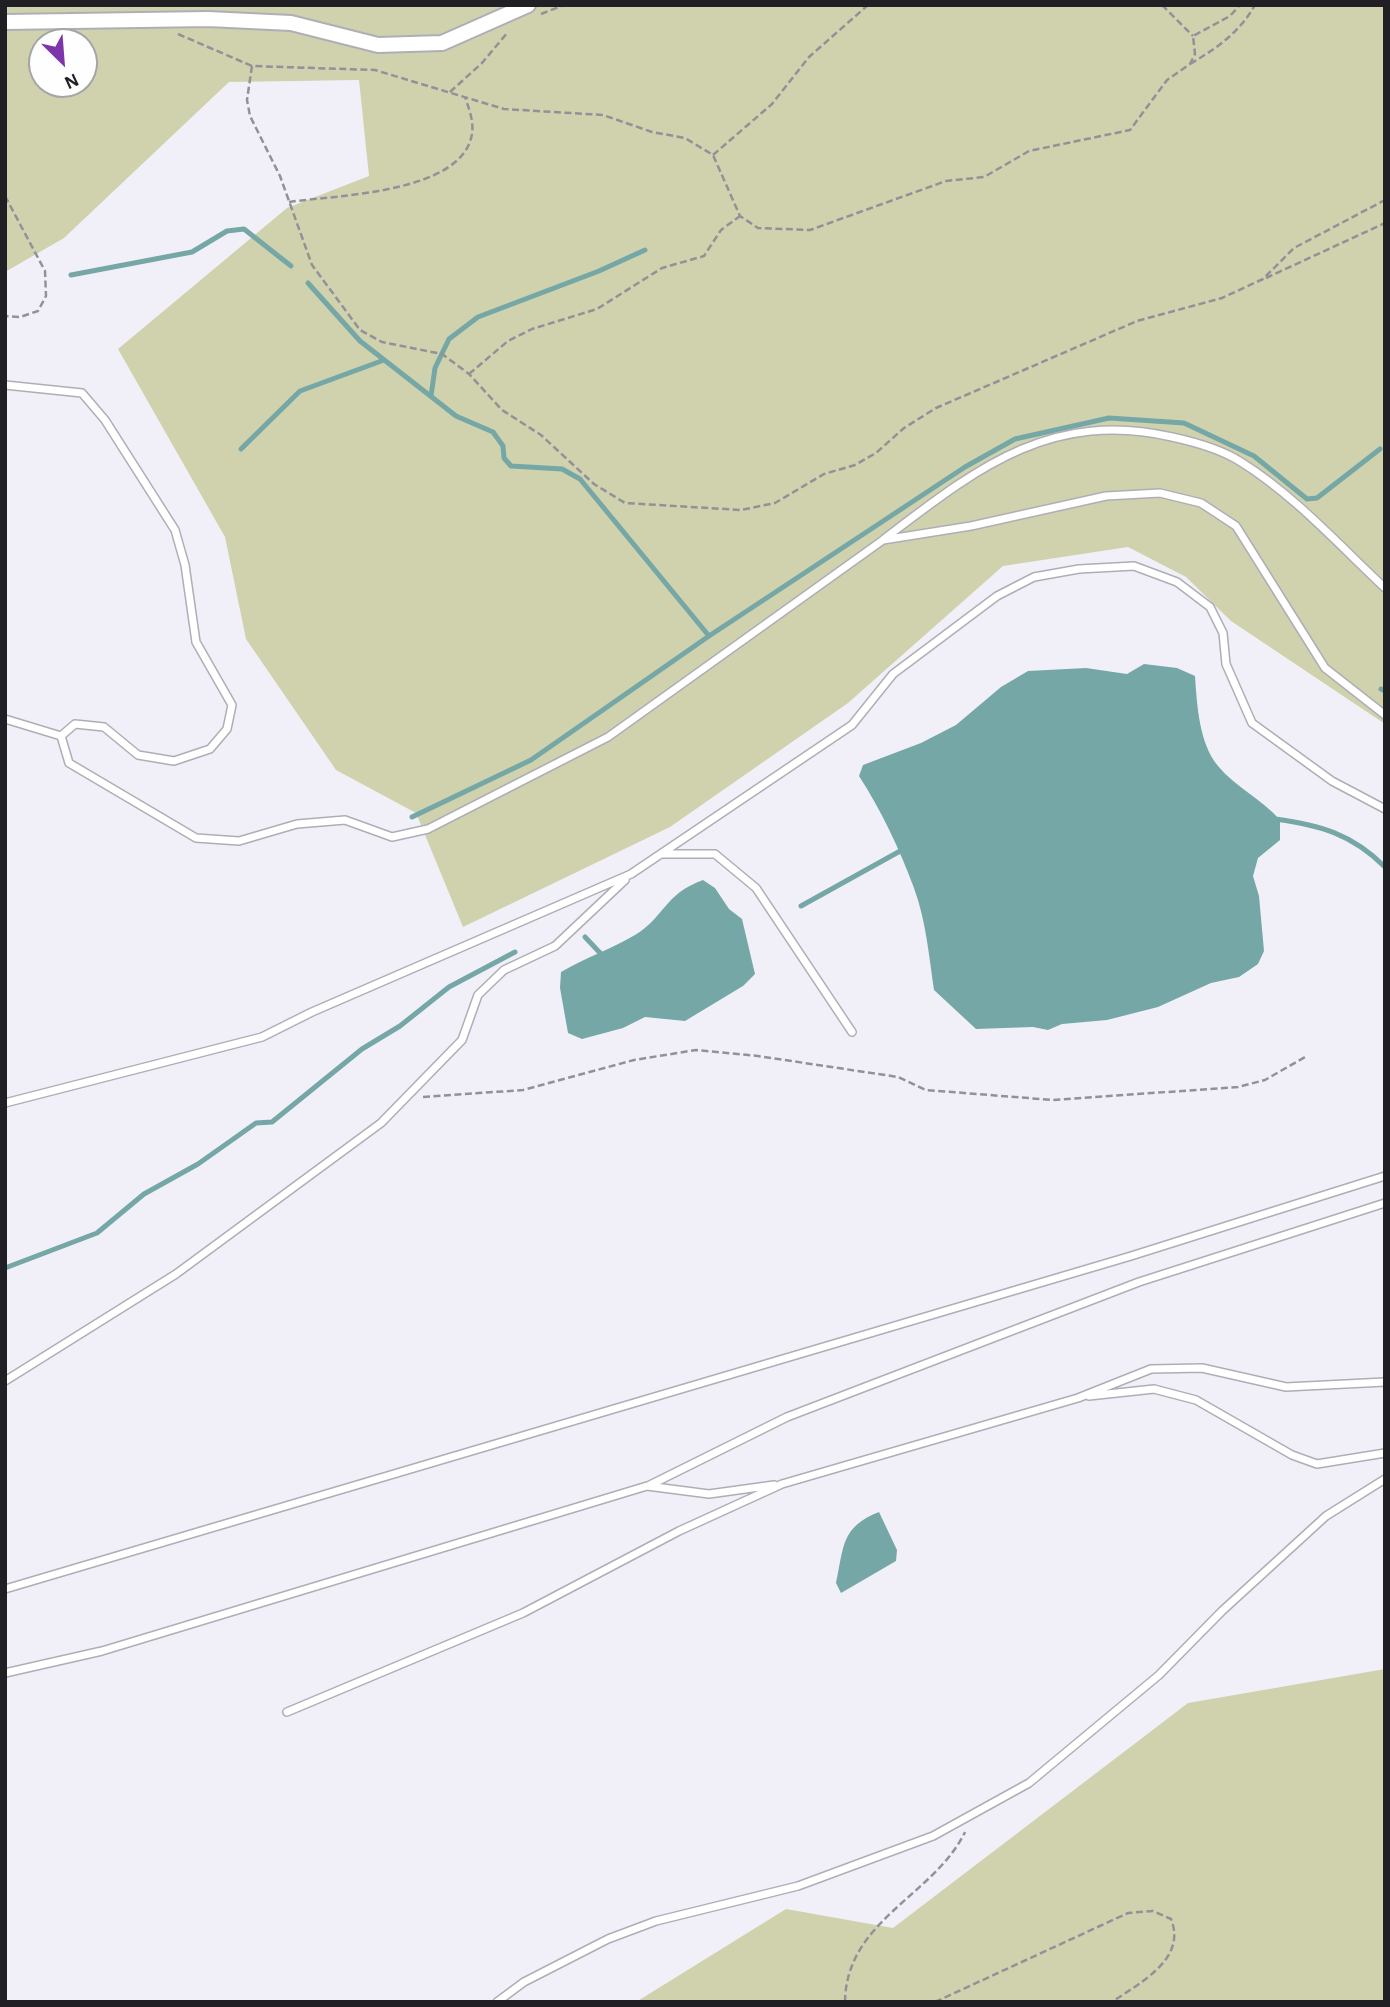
<!DOCTYPE html>
<html>
<head>
<meta charset="utf-8">
<style>
	body { margin:0 }
	#map { position:relative; width:1390px; height:2007px; overflow:hidden; background:#f1f0f9; font-family:"Alegreya Sans",sans-serif }
	canvas { display:block }
	.frame { position:absolute; inset:0; border:7px solid #201f23; pointer-events:none }
	.north { position:absolute; left:28px; top:28px; width:70px; height:70px; box-sizing:border-box; background:#fefefe; border:2px solid #a5a5a6; border-radius:50%; rotate:155deg; font-size:19px; font-weight:700; line-height:28px; text-align:center; color:#201f23 }
	.north::after { content:''; display:block; margin:auto; width:24px; height:32px; background:#7d36a9; clip-path:polygon(50% 0,100% 100%,50% 72%,0 100%) }
</style>
</head>
<body>
<div id="map">
<canvas width="1390" height="2007"></canvas>
<div class="frame"></div>
<div class="north">N</div>
</div>
<script>
const ctx = document.querySelector('canvas').getContext('2d');
ctx.lineJoin = 'round';
function fill(path, color) { ctx.fillStyle = color; ctx.fill(path, 'evenodd'); }
function trace(path, color, width, dash) { ctx.strokeStyle = color; ctx.lineWidth = width; ctx.lineCap = dash ? 'butt' : 'round'; ctx.setLineDash(dash || []); ctx.stroke(path); }
fill(new Path2D(`
	M5,5H1385V724L1231,621L1186,577L1128,547L1003,566L848,703L670,827L463,927L416,813L336,770L246,639L225,537L118,349L287,208L369,176L359,80L229,82L64,238L5,272ZM42,42H84V84H42Z
	M1385,1669V2002H636L786,1909L893,1928L1188,1703Z`), '#d0d2ad');
fill(new Path2D(`
	M1144,664L1177,668L1195,676C1197,705 1199,743 1218,766C1235,787 1262,799 1280,820V840L1258,858L1253,876L1259,896L1264,951L1258,964L1239,977L1211,983L1158,1007L1107,1020L1062,1024L1048,1030L1033,1027L976,1029L934,990C929,956 926,921 914,888C900,850 881,810 859,776L863,765L921,743L956,725L1001,687L1028,671L1086,668L1127,674Z
	M703,880L715,888L729,909L742,919L755,974L743,986L685,1021L645,1017L623,1028L582,1039L568,1033L560,988L561,972C585,958 611,949 635,935C664,918 664,894 703,880Z
	M879,1512L897,1550L896,1561L841,1593L836,1583C844,1546 841,1527 879,1512Z`), '#75a7a7');
trace(new Path2D(`
	M71,275L192,252L227,231L244,229L291,266
	M308,283L360,341L456,416L493,432L503,446L504,458L511,466L562,469L580,479L709,636L965,467L1015,439L1109,418L1184,423L1254,456L1307,499L1317,498L1380,449
	M431,396L435,368L449,339L478,317L599,271L645,250
	M241,449L300,391L384,360
	M1381,689L1385,691
	M412,817L531,760L709,636
	M1275,819C1320,825 1352,834 1385,867
	M801,906L902,850
	M585,937L602,955
	M5,1268L97,1233L144,1194L198,1164L256,1123L272,1122L362,1049L400,1026L449,987L515,952`), '#75a7a7', 5);
const lane = new Path2D(`
	M5,385L82,393L105,420L175,530L185,565L196,642L232,705L227,729L210,749L174,761L138,755L104,727L75,724L61,736L69,763L196,838L239,841L297,824L345,820L392,837L428,829L608,737L883,540L971,526L1106,496L1160,493L1201,503L1236,526L1325,668L1385,715
	M884,539C975,470 1049,409 1172,437C1195,442 1221,449 1241,462C1294,495 1339,545 1385,588
	M5,719L61,736
	M663,854H715L756,888L852,1032
	M5,1103L262,1037L312,1012L631,874L852,725L893,674L997,596L1034,577L1079,569L1134,566L1177,582L1210,607L1223,633L1226,664L1252,723L1332,781L1385,809
	M5,1381L176,1274L381,1123L462,1040L478,995L504,970L555,946L625,880
	M1089,1396L1154,1389L1196,1400L1292,1455L1317,1464L1385,1453
	M648,1486L787,1417L1139,1282L1385,1203
	M5,1589L1131,1256L1385,1176
	M5,1673L102,1651L647,1486L709,1494L774,1485
	M287,1712L523,1613L679,1531L782,1484L1078,1398L1151,1369L1202,1368L1286,1387L1385,1382
	M497,2002L524,1982L608,1939L656,1921L798,1886L933,1836L1029,1783L1159,1675L1222,1611L1326,1516L1385,1479`);
const street = new Path2D(`
	M5,22L208,19L291,23L378,45L442,43L528,5`);
trace(lane, '#afaeb7', 10);
trace(street, '#afaeb7', 18);
trace(new Path2D(`
	M1162,5L1193,36
	M541,14L564,5
	M178,34L252,66L375,70L504,109L603,115L652,132L685,138L713,155L740,216L758,228L810,230L946,181L984,177L1029,151L1130,130L1167,80L1190,64L1195,54L1193,36L1230,16L1240,5
	M1190,64C1217,48 1239,33 1255,5
	M252,66L247,100L250,116L280,176L312,265L360,330L382,342L442,354L469,374L502,410L541,435L594,484L625,503L741,510L775,503L824,474L855,465L876,453L904,428L936,408L1137,321L1222,298L1263,279L1294,248L1385,200
	M450,92L482,63L508,32
	M713,155L772,104L809,57L868,5
	M5,196L45,271L46,296L38,311L20,317L5,316
	M289,202C335,195 462,194 472,134C474,121 469,109 465,97
	M1266,278L1385,223
	M469,374L508,341L532,329L597,309L662,268L704,256L721,230L740,216
	M423,1097L523,1090L634,1060L696,1050L758,1056L898,1077L926,1090L1053,1100L1238,1087L1265,1080L1305,1057
	M845,2002C846,1920 934,1896 965,1832
	M935,2002L1128,1913L1153,1911L1171,1919C1187,1959 1141,1982 1112,2002`), '#929198', 2.5, [7, 3.5]);
trace(lane, '#fff', 7);
trace(street, '#fff', 14);
</script>
</body>
</html>
